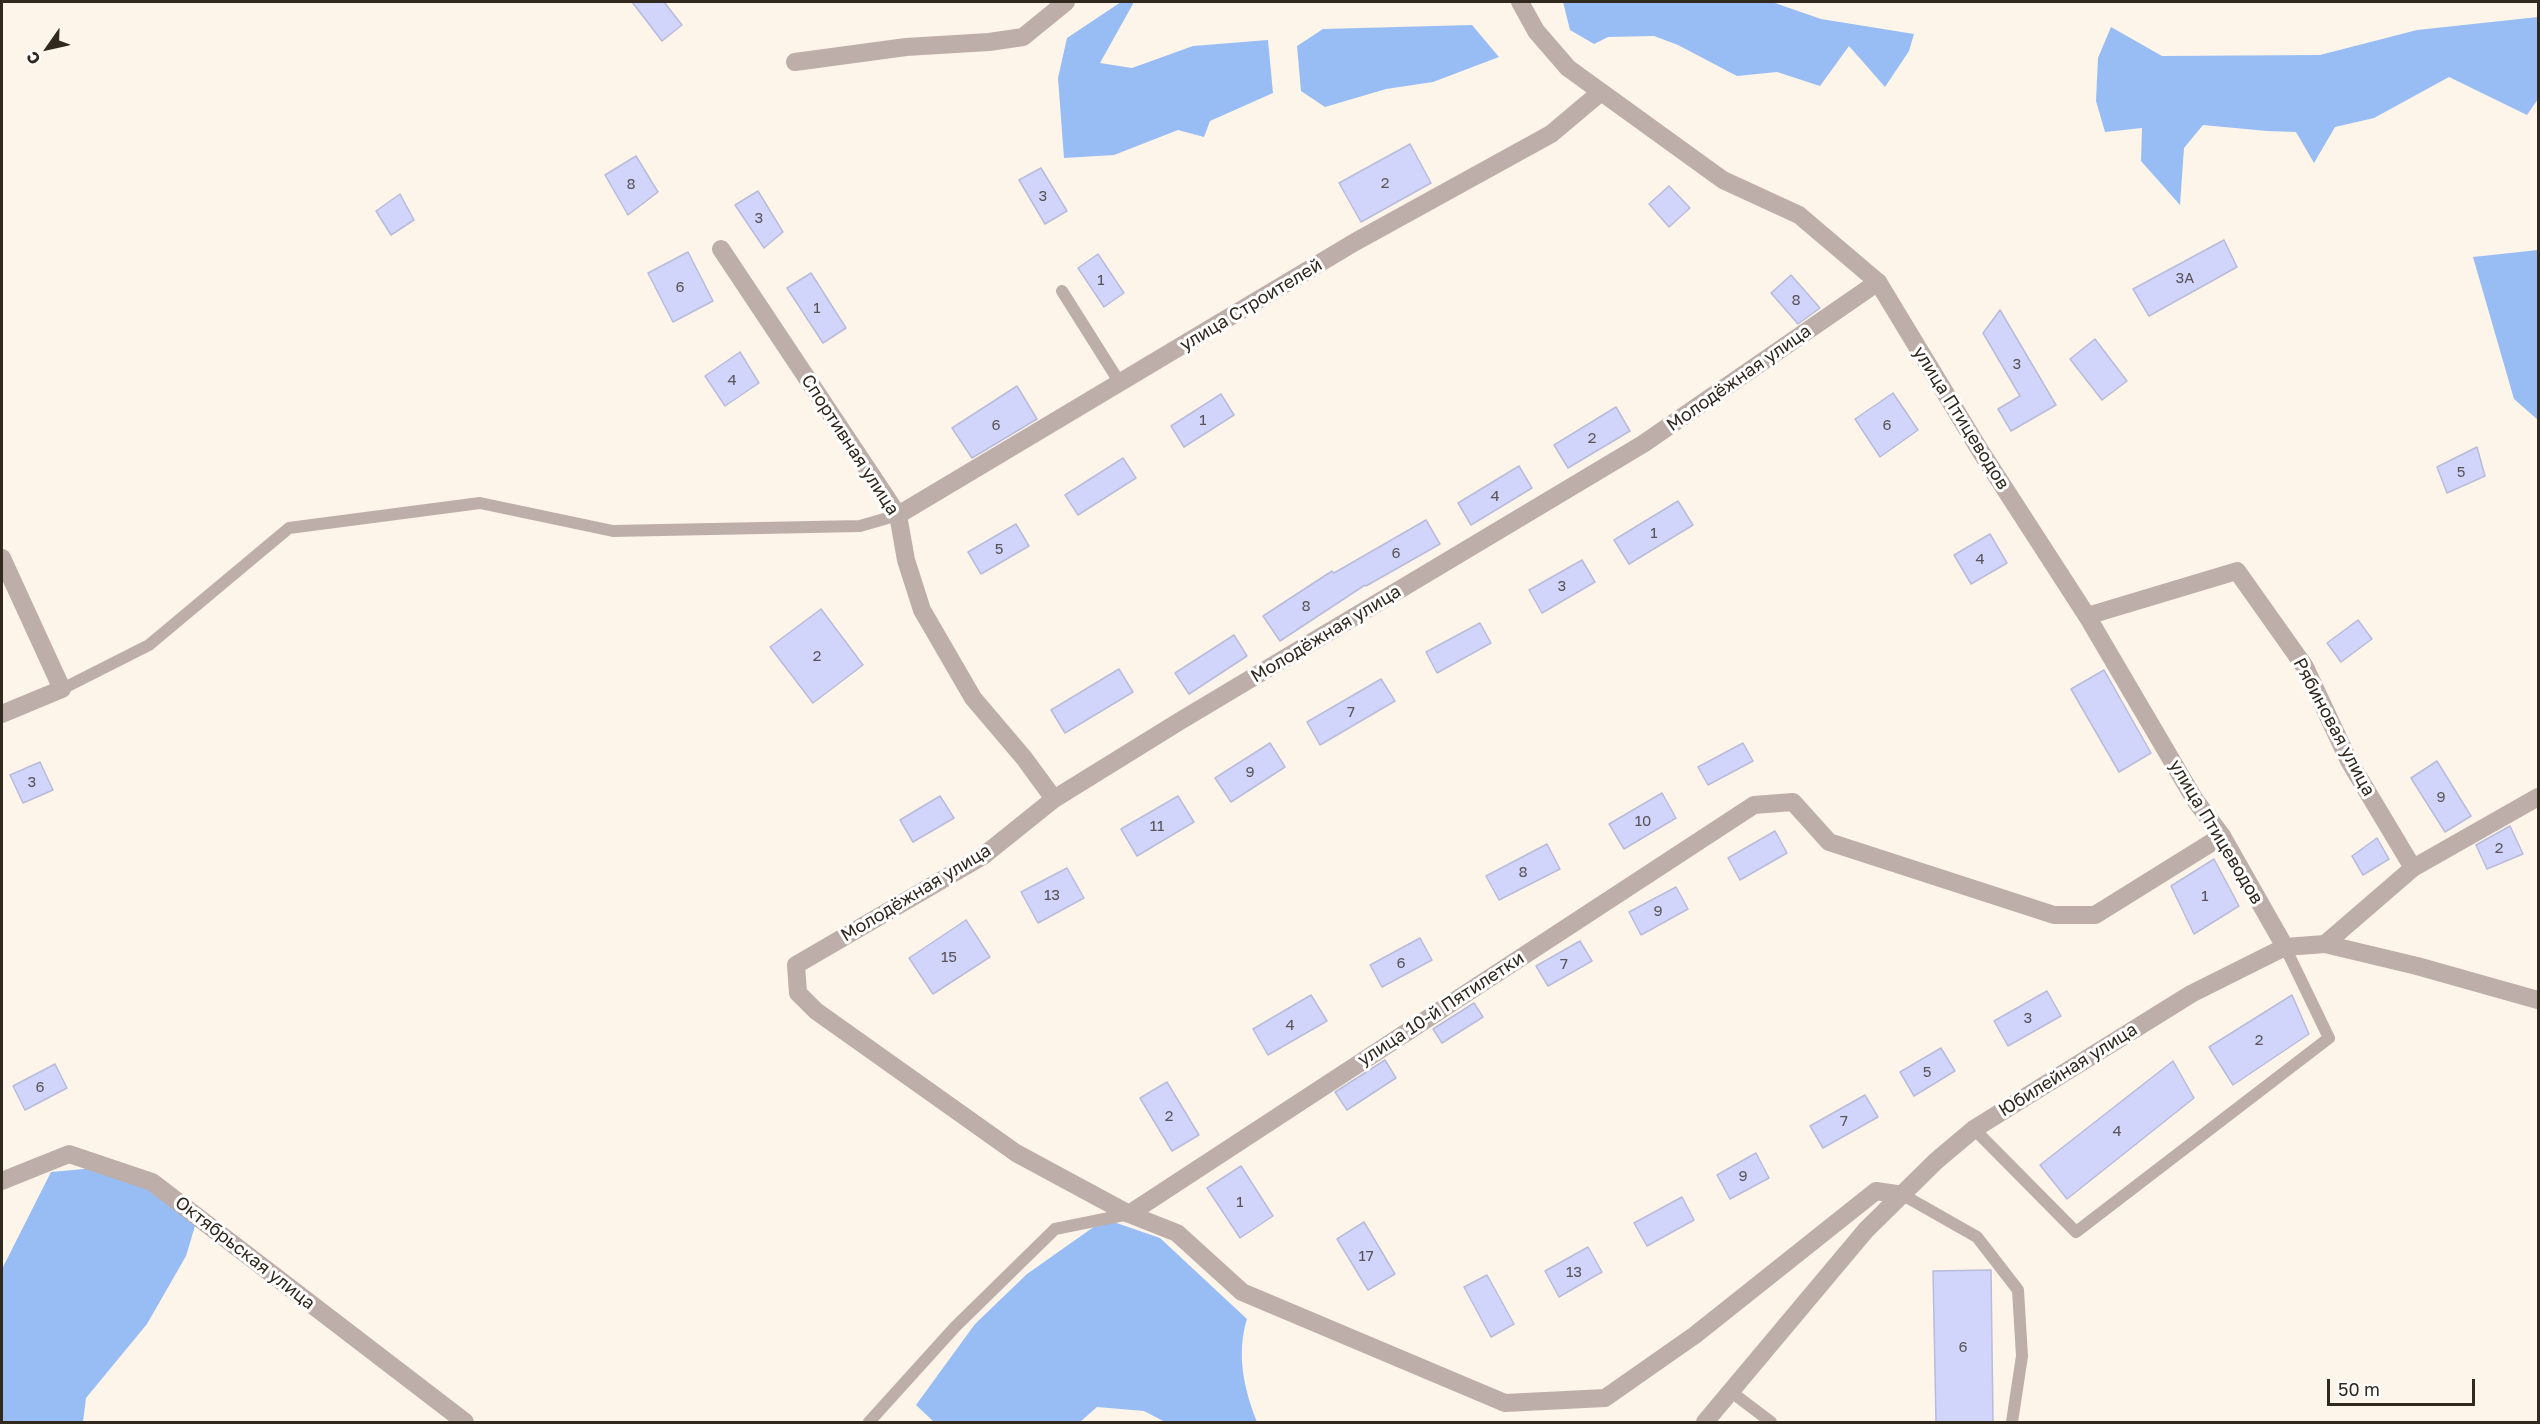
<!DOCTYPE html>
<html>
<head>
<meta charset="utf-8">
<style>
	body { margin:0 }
	#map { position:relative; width:2540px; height:1424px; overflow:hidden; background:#fef5ea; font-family:"Golos Text",sans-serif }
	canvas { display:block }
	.frame { position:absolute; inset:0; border:3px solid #31281e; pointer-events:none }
	.north { position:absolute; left:18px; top:18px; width:60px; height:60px; -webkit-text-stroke:4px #fff; paint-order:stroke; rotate:236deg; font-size:16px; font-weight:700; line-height:24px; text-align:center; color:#31281e }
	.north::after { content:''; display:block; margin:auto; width:21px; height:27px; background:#31281e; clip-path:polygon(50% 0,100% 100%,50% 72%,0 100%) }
	.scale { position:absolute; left:2327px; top:1379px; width:148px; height:27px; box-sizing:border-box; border:3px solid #31281e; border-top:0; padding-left:8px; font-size:18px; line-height:21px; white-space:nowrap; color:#31281e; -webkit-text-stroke:4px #fff; paint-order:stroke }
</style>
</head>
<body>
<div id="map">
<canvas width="2540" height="1424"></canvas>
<div class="frame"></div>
<div class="north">С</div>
<div class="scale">50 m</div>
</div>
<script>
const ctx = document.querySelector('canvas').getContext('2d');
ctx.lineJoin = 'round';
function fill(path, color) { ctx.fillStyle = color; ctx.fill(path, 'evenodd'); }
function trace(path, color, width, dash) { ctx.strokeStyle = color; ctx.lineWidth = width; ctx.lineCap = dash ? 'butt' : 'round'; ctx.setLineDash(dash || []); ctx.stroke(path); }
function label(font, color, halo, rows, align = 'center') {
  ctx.font = font + ' "Golos Text",sans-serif'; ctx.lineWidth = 6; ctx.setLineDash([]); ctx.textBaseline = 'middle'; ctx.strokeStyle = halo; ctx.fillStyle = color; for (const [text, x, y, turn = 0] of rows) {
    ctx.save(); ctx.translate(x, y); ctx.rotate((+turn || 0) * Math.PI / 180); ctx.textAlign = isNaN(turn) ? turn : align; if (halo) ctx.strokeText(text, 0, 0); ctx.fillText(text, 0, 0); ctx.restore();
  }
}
fill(new Path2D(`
	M1121,2H1134L1100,63L1132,68L1193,46L1268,40L1273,93L1210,121L1204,137L1178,130L1114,155L1064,158L1058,78L1067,38Z
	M1563,2H1772L1821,19L1914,34L1909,51L1885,87L1849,46L1820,86L1777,72L1737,76L1678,45L1654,36L1608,37L1594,44L1570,30Z
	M2538,17V99L2527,115L2449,77L2374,118L2335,127L2314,163L2296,132L2267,131L2203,125L2184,148L2180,205L2141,161L2142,128L2105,132L2096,101L2098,58L2111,27L2162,56L2320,55L2417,30Z
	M1472,25L1499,57L1433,82L1386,89L1325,107L1301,91L1297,46L1323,29Z
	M2538,250V420L2514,399L2473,257Z
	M94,1168L152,1182L195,1226L186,1256L147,1324L86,1398L83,1422H2V1269L51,1172Z
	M1105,1219L1160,1238L1247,1319C1236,1354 1244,1389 1257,1422H1165L1144,1411L1097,1407L1080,1422H934L916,1405L975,1324L1027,1274Z`), '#97bdf4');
const building = new Path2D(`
	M632,2H664L682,25L662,41Z
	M1410,144L1431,183L1361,222L1339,183Z
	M636,156L658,192L628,215L605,175Z
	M1041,168L1067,211L1045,224L1019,180Z
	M1669,186L1690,208L1669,227L1649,204Z
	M758,191L783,232L764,248L735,205Z
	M400,194L414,220L391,235L376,211Z
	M2224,240L2237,267L2149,316L2133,289Z
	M688,252L713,301L673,322L648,273Z
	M1098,254L1124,293L1104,307L1078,268Z
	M811,273L846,328L823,343L787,288Z
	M1791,275L1820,308L1798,324L1771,293Z
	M2000,310L2056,405L2011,431L1998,409L2020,396L1983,333Z
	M2095,339L2127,381L2102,400L2070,359Z
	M740,352L759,383L725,406L705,376Z
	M1017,386L1037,419L972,458L952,428Z
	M1893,393L1918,430L1880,457L1855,419Z
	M1221,394L1234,415L1184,447L1171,426Z
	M1616,407L1630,431L1568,468L1554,445Z
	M2477,447L2485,476L2447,493L2437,467Z
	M1123,458L1136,478L1078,515L1065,495Z
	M1519,466L1532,488L1471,525L1458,503Z
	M1678,501L1693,525L1629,564L1614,540Z
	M1426,520L1440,544L1366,586L1365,585L1280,641L1263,616L1332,571L1334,573Z
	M1016,524L1029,546L981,574L968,552Z
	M1990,534L2007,563L1971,584L1954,555Z
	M1582,560L1595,582L1542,613L1529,590Z
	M821,609L863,665L813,703L770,647Z
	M2358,620L2372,639L2341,662L2327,643Z
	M1480,623L1491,643L1437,673L1426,652Z
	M1234,635L1247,656L1189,694L1175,673Z
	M1119,669L1133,692L1065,733L1051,710Z
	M2104,670L2151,753L2119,772L2071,689Z
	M1381,679L1395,701L1320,745L1307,722Z
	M1270,743L1285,767L1231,802L1215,778Z
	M1743,743L1753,761L1708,785L1698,767Z
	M2437,761L2471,816L2445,832L2411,778Z
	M40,762L53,790L23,803L10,775Z
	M1662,793L1676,818L1624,849L1609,824Z
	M940,796L954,818L913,842L900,820Z
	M1178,796L1194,822L1137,856L1121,829Z
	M2510,826L2523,854L2487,869L2476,845Z
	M1775,831L1787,853L1740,880L1728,858Z
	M2377,838L2389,859L2363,875L2352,856Z
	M1547,844L1560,869L1499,900L1486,876Z
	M2214,859L2239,906L2194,934L2171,886Z
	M1067,868L1084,898L1038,923L1021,892Z
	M1676,887L1688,909L1641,935L1629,912Z
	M966,920L990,957L933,994L909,958Z
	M1420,938L1432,960L1382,987L1370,965Z
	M1580,941L1592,961L1548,986L1536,966Z
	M2047,991L2061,1016L2008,1046L1994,1021Z
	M1311,995L1327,1021L1268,1055L1253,1029Z
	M2292,995L2309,1034L2233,1085L2209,1047Z
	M1474,1003L1483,1017L1442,1043L1433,1029Z
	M1941,1048L1955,1071L1914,1096L1900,1072Z
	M1385,1060L1396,1078L1347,1110L1335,1092Z
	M2173,1061L2194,1098L2067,1199L2040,1165Z
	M55,1064L67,1088L25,1110L13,1086Z
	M1167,1082L1199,1135L1172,1151L1140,1098Z
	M1865,1095L1878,1117L1823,1148L1810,1126Z
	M1756,1153L1769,1178L1730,1199L1717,1175Z
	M1241,1166L1273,1216L1240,1238L1207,1188Z
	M1682,1197L1694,1220L1647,1246L1634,1223Z
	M1364,1222L1395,1274L1368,1290L1337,1239Z
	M1588,1247L1602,1272L1559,1297L1545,1271Z
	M1991,1270L1993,1422H1936L1933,1271Z
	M1487,1275L1514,1324L1491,1337L1464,1287Z`);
fill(building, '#d1d5fc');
trace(building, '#b8bbd9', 1.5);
trace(new Path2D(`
	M1062,291L1120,383
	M62,689L149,645L289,528L480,503L613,531L860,526L898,515
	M1974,1129L2076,1232L2329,1038L2285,947
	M1903,1195L1977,1237L2018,1290L2022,1356L2012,1422
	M1730,1391L1771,1422
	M869,1422L955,1327L1055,1229L1129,1214`), '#beaeaa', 12);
trace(new Path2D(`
	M795,62L906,47L989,42L1023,37L1066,2
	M721,249L898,515L906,560L922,610L973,698L1024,758L1054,799
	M1878,282L1643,444L1180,721L1054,799L983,856L796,965L798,993L816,1011L1016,1153L1129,1214L1177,1233L1242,1292L1505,1403L1605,1398L1695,1335L1876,1191L1903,1195
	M898,515L1355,242L1551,134L1601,92
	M2,558L62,689L2,714
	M2087,616L2237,571L2305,667L2349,761L2413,868
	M2325,944L2413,868L2538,797
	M2,1181L69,1154L152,1182L465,1422
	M1129,1214L1754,805L1793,802L1829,842L2054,915H2095L2222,836`), '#beaeaa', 18);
trace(new Path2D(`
	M1520,2L1536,31L1568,68L1723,180L1799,215L1878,282L1981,452L2087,616L2195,800L2222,836L2285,947
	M1705,1422L1866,1230L1936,1161L1974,1129L2191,994L2285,947L2325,944L2417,966L2538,1000`), '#beaeaa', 18);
label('15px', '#595356', null, [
	["2",1385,183],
	["8",631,184],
	["3",1043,196],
	["3",759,218],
	["3А",2185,278],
	["1",1101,280],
	["6",680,287],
	["8",1796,300],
	["1",817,308],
	["3",2017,364],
	["4",732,380],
	["1",1203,420],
	["6",996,425],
	["6",1887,425],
	["2",1592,438],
	["5",2461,472],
	["4",1495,496],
	["1",1654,533],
	["5",999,549],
	["6",1396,553],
	["4",1980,559],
	["3",1562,586],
	["8",1306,606],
	["2",817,656],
	["7",1351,712],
	["9",1250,772],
	["3",32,782],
	["9",2441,797],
	["10",1643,821],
	["11",1157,826],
	["2",2499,848],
	["8",1523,872],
	["13",1052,895],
	["1",2205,896],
	["9",1658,911],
	["15",949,957],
	["6",1401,963],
	["7",1564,964],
	["3",2028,1018],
	["4",1290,1025],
	["2",2259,1040],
	["5",1927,1072],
	["6",40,1087],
	["2",1169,1116],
	["7",1844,1121],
	["4",2117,1131],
	["9",1743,1176],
	["1",1240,1202],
	["17",1366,1256],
	["13",1574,1272],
	["6",1963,1347]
]);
label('18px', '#31281e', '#fff', [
	["улица Строителей",1251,305,-31],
	["Молодёжная улица",1739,378,-35],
	["улица Птицеводов",1961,418,58],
	["Спортивная улица",850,445,57],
	["Молодёжная улица",1326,634,-31],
	["Рябиновая улица",2334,727,62],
	["улица Птицеводов",2216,832,59],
	["Молодёжная улица",916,893,-31],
	["улица 10-й Пятилетки",1441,1009,-33],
	["Юбилейная улица",2068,1070,-32],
	["Октябрьская улица",245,1253,38]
]);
</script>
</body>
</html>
